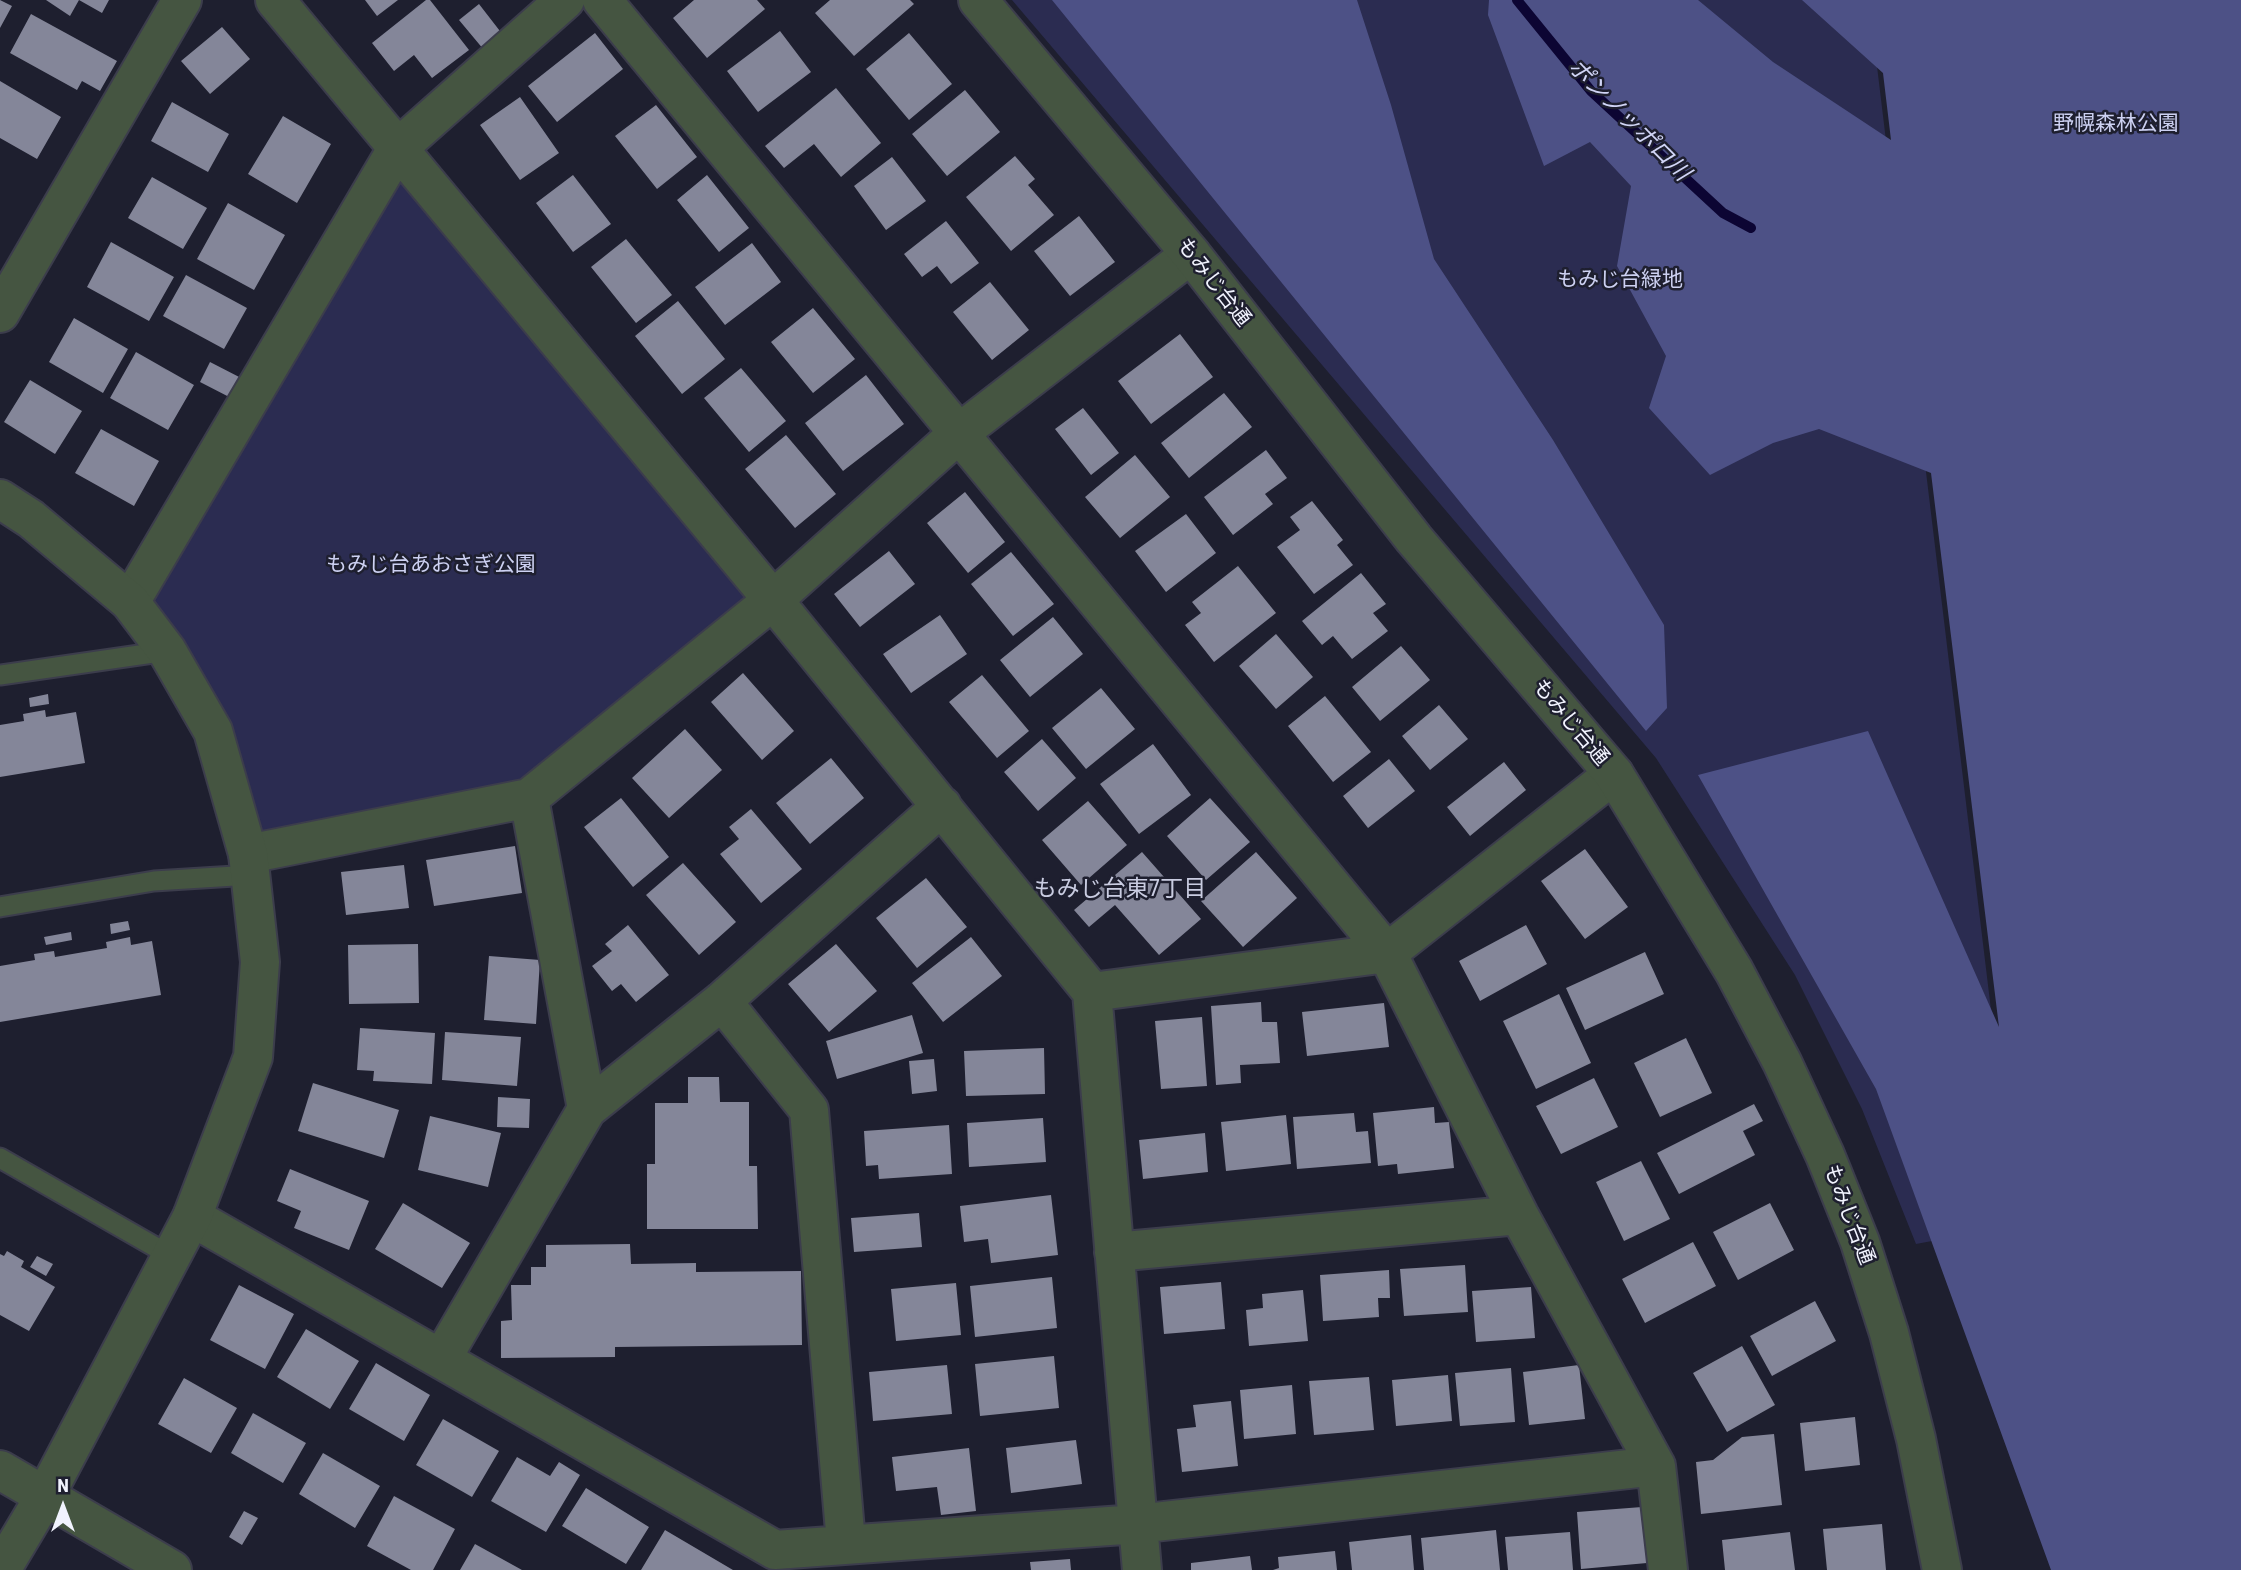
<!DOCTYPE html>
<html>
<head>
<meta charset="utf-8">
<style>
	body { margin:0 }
	#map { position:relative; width:2241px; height:1570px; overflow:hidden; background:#1e1f2f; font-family:"Roboto Condensed",sans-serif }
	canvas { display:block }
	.north { position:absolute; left:28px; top:1472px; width:70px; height:70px; -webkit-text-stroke:5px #1e1f2f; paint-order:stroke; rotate:0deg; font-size:19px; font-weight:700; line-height:28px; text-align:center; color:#f1f3fe }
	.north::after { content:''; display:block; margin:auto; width:24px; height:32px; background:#f1f3fe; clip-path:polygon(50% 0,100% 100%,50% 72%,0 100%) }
</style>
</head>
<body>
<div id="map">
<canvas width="2241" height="1570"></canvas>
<div class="north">N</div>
</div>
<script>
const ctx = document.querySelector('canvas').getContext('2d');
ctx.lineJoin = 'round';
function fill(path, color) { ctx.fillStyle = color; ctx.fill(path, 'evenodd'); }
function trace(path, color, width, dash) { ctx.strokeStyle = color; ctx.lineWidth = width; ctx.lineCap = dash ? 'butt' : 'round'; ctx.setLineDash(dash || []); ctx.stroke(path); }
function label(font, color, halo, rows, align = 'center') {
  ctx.font = font + ' "Roboto Condensed","Noto Sans JP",sans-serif'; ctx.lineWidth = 5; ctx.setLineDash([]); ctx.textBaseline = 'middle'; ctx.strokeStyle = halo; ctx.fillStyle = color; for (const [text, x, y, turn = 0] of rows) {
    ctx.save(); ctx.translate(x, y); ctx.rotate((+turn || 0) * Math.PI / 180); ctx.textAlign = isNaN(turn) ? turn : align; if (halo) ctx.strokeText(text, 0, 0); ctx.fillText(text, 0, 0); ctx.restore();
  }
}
fill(new Path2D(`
	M1012,0H1869L2017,1225L1916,1244L1862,1109L1795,975L1656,758Z
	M397,149L773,600L529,798L248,854L213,731L130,602Z`), '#2b2c51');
fill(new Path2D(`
	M1052,0H1357L1391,105L1434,259L1553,440L1664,625L1667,708L1646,731Z
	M1489,0H1698L1773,62L1891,140L1883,73L1802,0H2241V1570H2051L1876,1089L1698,775L1868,731L1999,1027L1931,473L1819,429L1773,443L1710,475L1649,408L1666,356L1617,266L1631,186L1590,142L1544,166L1488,15Z`), '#4d5186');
trace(new Path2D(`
	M1517,0L1591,91L1723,213L1751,228`), '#0c0533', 10);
fill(new Path2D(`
	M0,0L12,6L0,28Z
	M46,0H79L70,16Z
	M79,0H109L102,13Z
	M365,0H398L377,16Z
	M426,0H430L469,50L432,78L414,55L394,71L372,43Z
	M694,0H757L765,9L707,58L673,18Z
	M830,0H910L914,4L854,56L815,13Z
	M479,4L503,35L484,50L459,20Z
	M31,14L117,61L100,91L82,81L77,90L10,53Z
	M222,27L250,59L210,94L181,61Z
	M780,31L811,72L758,112L727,71Z
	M595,33L623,69L557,122L528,86Z
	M909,33L952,84L909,120L866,69Z
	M0,81L61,117L37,159L0,138Z
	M836,88L881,143L841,177L814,144L784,168L765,146Z
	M965,90L1000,132L947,176L912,134Z
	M520,97L559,153L520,180L480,125Z
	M172,102L229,134L208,172L151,141Z
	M656,105L697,157L657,189L615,136Z
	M283,116L331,144L297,203L248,174Z
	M1015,156L1035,179L1028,185L1054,215L1011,251L966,197Z
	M892,157L926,201L886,230L854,186Z
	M573,175L611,224L573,252L536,203Z
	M707,175L749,228L719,252L677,200Z
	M152,177L207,208L183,249L128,218Z
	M228,203L285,235L254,290L197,259Z
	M1079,216L1115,262L1070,296L1034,251Z
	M946,221L979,263L951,284L937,266L922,277L904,254Z
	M626,239L672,295L636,323L591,267Z
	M111,242L174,277L149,321L87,287Z
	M752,243L781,282L725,325L695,287Z
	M186,275L247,308L224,349L163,316Z
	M990,282L1029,330L992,360L953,312Z
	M678,301L725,359L682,394L635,336Z
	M813,308L855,359L813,393L771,342Z
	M74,318L128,349L103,393L49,362Z
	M1180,334L1213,377L1151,424L1118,381Z
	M136,352L194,385L168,430L110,398Z
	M210,362L245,380L235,400L200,382Z
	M741,368L786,421L749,452L704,398Z
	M866,375L904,424L843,471L805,423Z
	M30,380L82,411L55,454L4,422Z
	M1224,393L1252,427L1189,478L1161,443Z
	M1083,408L1119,453L1091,475L1055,429Z
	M101,429L159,461L134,506L75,473Z
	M786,435L836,494L795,528L745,469Z
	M1266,450L1287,478L1265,494L1273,504L1233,535L1204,497Z
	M1135,455L1170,497L1120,538L1085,497Z
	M965,492L1005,542L968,573L927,523Z
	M1312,501L1343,540L1337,545L1353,565L1314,594L1277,547L1300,530L1290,517Z
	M1186,514L1216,553L1166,592L1135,551Z
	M889,551L915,584L860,627L834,594Z
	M1011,552L1054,604L1013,636L971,584Z
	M1238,566L1276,613L1214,662L1185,625L1201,613L1192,602Z
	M1361,573L1386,604L1373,613L1388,631L1352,659L1333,636L1322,645L1302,621Z
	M940,615L967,654L911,693L883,654Z
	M1053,617L1083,654L1030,697L1000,660Z
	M1276,634L1313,677L1276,709L1239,666Z
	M1401,646L1430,680L1380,721L1352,687Z
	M743,673L794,731L762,760L711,702Z
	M982,675L1029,731L997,758L949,702Z
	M1101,688L1135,729L1086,769L1052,728Z
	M48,694L49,704L30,707L29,698Z
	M1325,696L1371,752L1333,782L1288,726Z
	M1439,705L1468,739L1430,770L1402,736Z
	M45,710L46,717L76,712L85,763L0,777V725L24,721L23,714Z
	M685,729L722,770L669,818L632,778Z
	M1042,739L1076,778L1038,811L1004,772Z
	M1153,744L1191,795L1139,834L1100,784Z
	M831,758L864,798L810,844L776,803Z
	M1389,759L1415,791L1368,828L1343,796Z
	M1504,762L1526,790L1470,836L1447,807Z
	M621,798L669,857L633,887L584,827Z
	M1210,798L1250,842L1206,880L1167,836Z
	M1088,801L1127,845L1081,885L1042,840Z
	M751,809L802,869L761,903L720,854L739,839L729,827Z
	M515,846L522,893L434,906L426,860Z
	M1585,849L1628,907L1585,939L1541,881Z
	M1142,852L1201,919L1159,955L1115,905L1089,927L1074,910Z
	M1256,852L1297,898L1243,947L1201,901Z
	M683,863L736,922L699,955L646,895Z
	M404,865L409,908L346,915L341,872Z
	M926,878L967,927L917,968L876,918Z
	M128,921L130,930L111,934L110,924Z
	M628,925L669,975L636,1002L621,984L612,991L592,966L612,951L605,944Z
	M1526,925L1547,964L1480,1001L1459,961Z
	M71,932L72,940L46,945L44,937Z
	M130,937L131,945L152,941L161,995L0,1022V966L35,960L34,954L54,951L55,957L107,948L106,942Z
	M971,937L1002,976L943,1022L912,983Z
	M418,944L419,1003L349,1004L348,945Z
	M836,944L877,991L829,1032L788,984Z
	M1645,952L1664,994L1585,1030L1566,988Z
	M489,956L540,960L536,1024L484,1020Z
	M1559,994L1591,1063L1536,1089L1503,1021Z
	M1261,1002L1262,1022H1277L1280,1063L1240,1065L1241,1083L1216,1085L1211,1006Z
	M1384,1003L1389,1047L1307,1056L1302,1012Z
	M912,1015L923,1053L837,1079L826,1041Z
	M1202,1017L1207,1086L1161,1089L1155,1021Z
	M360,1028L435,1033L432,1084L373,1081L374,1071L357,1070Z
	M445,1032L521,1037L517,1086L442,1080Z
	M1686,1038L1712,1093L1660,1117L1634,1063Z
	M1044,1048L1045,1094L966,1096L964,1051Z
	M934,1059L937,1091L912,1094L909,1061Z
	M688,1077H719L720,1102H749V1166H757L758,1229H647V1164H655V1103H688Z
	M1594,1078L1618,1127L1561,1154L1536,1106Z
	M313,1083L399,1110L384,1158L298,1131Z
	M498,1097L530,1099L529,1128L497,1127Z
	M1754,1104L1763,1121L1743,1131L1755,1155L1679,1194L1657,1153Z
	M1434,1107L1435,1123L1449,1122L1454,1168L1398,1174L1397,1164L1378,1166L1373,1113Z
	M1354,1113L1356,1132L1368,1131L1371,1163L1297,1169L1293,1117Z
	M1286,1115L1291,1164L1226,1171L1221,1122Z
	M430,1116L501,1133L488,1187L418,1170Z
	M1043,1118L1046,1162L969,1167L967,1123Z
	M949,1125L952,1174L879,1179L878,1165L866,1166L864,1131Z
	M1205,1133L1208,1172L1143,1179L1139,1140Z
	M1641,1161L1670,1219L1624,1241L1596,1182Z
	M290,1169L369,1201L349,1250L294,1228L301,1211L277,1201Z
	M1051,1195L1058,1255L991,1263L988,1239L964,1242L960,1206Z
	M403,1203L470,1243L442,1288L375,1249Z
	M1770,1203L1794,1250L1738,1280L1713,1232Z
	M919,1213L922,1247L854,1252L851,1218Z
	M1693,1242L1716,1286L1645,1323L1622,1279Z
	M630,1244L631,1264L696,1263V1272L801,1271L802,1345L615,1347V1357L501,1358V1321L512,1320L511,1285H531V1267H546V1245Z
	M7,1251L24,1261L21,1267L55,1287L29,1331L0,1315V1254L4,1256Z
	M37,1256L53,1264L46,1276L30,1267Z
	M1465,1265L1468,1312L1404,1316L1400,1269Z
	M1389,1270L1390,1298H1378L1379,1317L1323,1321L1320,1275Z
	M1052,1277L1057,1328L975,1337L970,1286Z
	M1221,1282L1225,1329L1164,1334L1160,1287Z
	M956,1283L961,1335L896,1341L891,1289Z
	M239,1285L294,1314L265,1369L210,1340Z
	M1531,1287L1535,1338L1476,1342L1472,1291Z
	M1303,1290L1308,1341L1249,1346L1246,1310L1263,1308L1262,1294Z
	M1815,1301L1836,1341L1772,1376L1750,1336Z
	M306,1329L359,1361L330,1409L277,1377Z
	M1742,1346L1775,1405L1727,1432L1693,1373Z
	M1054,1356L1059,1408L980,1416L975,1364Z
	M376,1363L430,1395L404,1441L349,1409Z
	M947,1365L952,1414L873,1421L869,1372Z
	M1579,1365L1585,1419L1529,1425L1523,1372Z
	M1511,1368L1515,1422L1460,1426L1455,1373Z
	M1448,1375L1452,1421L1396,1426L1392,1380Z
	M1369,1377L1374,1430L1314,1435L1309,1381Z
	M184,1378L237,1408L211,1453L158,1424Z
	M1292,1385L1296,1434L1244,1439L1240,1390Z
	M1231,1401L1238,1466L1182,1472L1177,1429L1196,1427L1193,1405Z
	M253,1413L306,1443L283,1483L231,1453Z
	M1855,1417L1860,1465L1805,1471L1800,1423Z
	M443,1419L499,1451L472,1497L416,1465Z
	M1774,1434L1782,1505L1701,1514L1696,1462L1713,1460L1742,1437Z
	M1076,1440L1082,1484L1011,1493L1006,1448Z
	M969,1448L976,1511L941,1515L937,1487L896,1491L892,1457Z
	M323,1453L380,1486L355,1528L299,1494Z
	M517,1457L550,1476L559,1462L580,1475L546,1532L491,1501Z
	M586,1488L649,1527L626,1564L562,1526Z
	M394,1496L455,1529L433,1570H411L367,1546Z
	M1642,1507L1647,1563L1581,1569L1577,1512Z
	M244,1511L258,1518L242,1545L229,1537Z
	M1882,1524L1886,1570H1827L1823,1529Z
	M665,1530L733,1570H641Z
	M1496,1530L1500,1570H1424L1421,1538Z
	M1570,1532L1573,1570H1508L1505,1537Z
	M1790,1532L1795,1570H1725L1722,1540Z
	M1411,1535L1414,1570H1352L1349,1542Z
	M475,1544L522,1570H460Z
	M1335,1551L1337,1570H1273L1279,1568L1278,1557Z
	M1250,1556L1252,1570H1191V1563Z
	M1070,1559L1071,1570H1031L1030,1562Z`), '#848699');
const service = new Path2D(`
	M0,675L167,651
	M0,907L154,881L251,875
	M0,1158L171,1256`);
const minor = new Path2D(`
	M275,0L773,600L1092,992L1142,1570
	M602,0L1387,953L1519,1215L1656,1466L1668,1570
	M0,313L182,0
	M130,602L397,149L565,0
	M529,798L587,1109
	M248,854L529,798L773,600L958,434L1191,254
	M1092,992L1387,953L1614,774
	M722,1001L809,1110L846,1543
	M192,1217L775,1550L1137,1524L1656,1466
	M1114,1252L1519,1215
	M442,1358L587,1109L722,1001L942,806`);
const tertiary = new Path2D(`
	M978,0L1191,254L1414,539L1614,774L1734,971L1782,1062L1825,1155L1860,1242L1889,1333L1916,1439L1942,1570
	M0,499L31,519L130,602L167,651L213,731L248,854L260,962L253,1057L192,1217L45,1496L1,1570
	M0,1470L172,1570`);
trace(service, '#3c3d4c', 23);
trace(minor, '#3c3d4c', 42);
trace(tertiary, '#3c3d4c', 42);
trace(service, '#455541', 19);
trace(minor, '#455541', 38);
trace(tertiary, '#455541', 38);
label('21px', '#cdd1f2', '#1e1f2f', [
	["野幌森林公園",2116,125],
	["もみじ台緑地",1620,281],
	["もみじ台あおさぎ公園",431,566]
]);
label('21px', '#f1f3fe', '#1e1f2f', [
	["もみじ台通",1213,283,52],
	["もみじ台通",1570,723,50],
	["もみじ台通",1848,1215,69]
]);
label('italic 23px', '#d1d5f6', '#1e1f2f', [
	["ポンノッポロ川",1628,121,45]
]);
label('23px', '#c9cce1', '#1e1f2f', [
	["もみじ台東7丁目",1120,890]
]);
</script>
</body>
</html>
